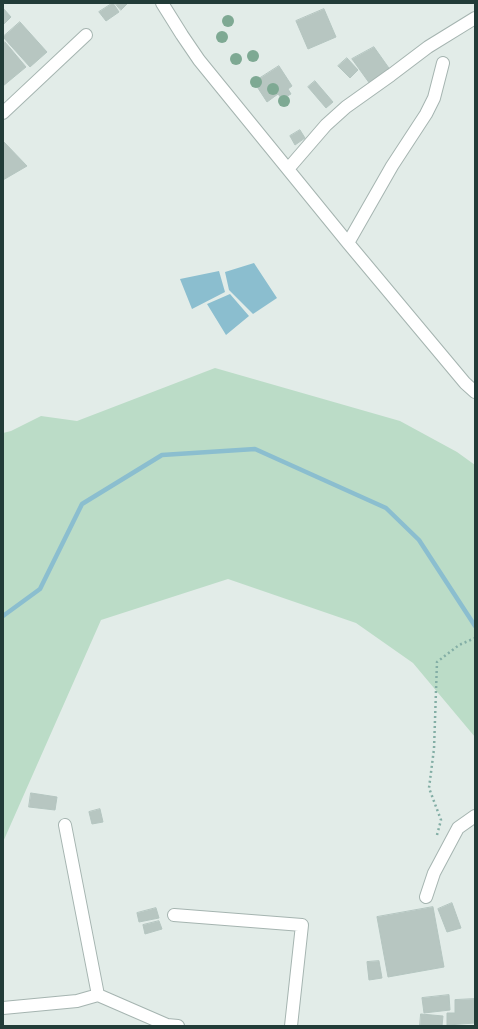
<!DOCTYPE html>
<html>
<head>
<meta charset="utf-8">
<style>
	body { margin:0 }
	#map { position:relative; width:478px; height:1029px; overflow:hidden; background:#e2ece8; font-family:Manrope,sans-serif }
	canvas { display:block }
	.frame { position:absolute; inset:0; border:4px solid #223c38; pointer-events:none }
</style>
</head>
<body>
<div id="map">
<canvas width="478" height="1029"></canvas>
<div class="frame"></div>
</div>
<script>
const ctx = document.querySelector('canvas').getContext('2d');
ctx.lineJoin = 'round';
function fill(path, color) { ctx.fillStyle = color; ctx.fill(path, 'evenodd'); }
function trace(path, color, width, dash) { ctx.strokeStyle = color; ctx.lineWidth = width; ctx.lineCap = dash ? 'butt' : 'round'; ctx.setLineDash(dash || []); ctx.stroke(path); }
fill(new Path2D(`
	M215,368L400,421L457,452L475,465V737L413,663L356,623L228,579L101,620L3,842V433L11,431L41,416L77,421Z`), '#bbdcc7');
fill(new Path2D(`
	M254,263L277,298L253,314L229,290L225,272Z
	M219,271L225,292L192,309L180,279Z
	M230,294L249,316L226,335L207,304Z`), '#8bbecf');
trace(new Path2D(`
	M3,616L40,589L82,504L162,455L255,449L386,508L419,540L475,626`), '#8bbecf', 4.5);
const building = new Path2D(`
	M113,3L119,12L106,21L99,12Z
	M115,3H128L121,10Z
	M3,8L11,17L3,25Z
	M324,9L336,37L308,49L296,21Z
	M20,22L47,52L30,67L3,37Z
	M5,42L26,67L3,86V44Z
	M374,47L391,71L370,84L352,59Z
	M347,58L358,70L350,78L338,66Z
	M279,66L292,86L288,89L291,94L282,99L278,94L267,102L254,82Z
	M315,81L333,102L326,108L308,87Z
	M300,130L305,138L295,145L290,136Z
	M3,141L27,166L3,180Z
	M31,793L57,797L55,810L29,807Z
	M100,809L103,822L92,824L89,812Z
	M452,903L461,928L447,932L438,909Z
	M433,907L444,967L388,977L377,917Z
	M156,908L159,918L139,922L137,913Z
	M159,921L162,929L145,934L143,925Z
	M379,961L382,978L369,980L367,962Z
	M449,995L450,1010L424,1013L422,998Z
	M475,999V1023L447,1025V1013H455V1000Z
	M421,1014L443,1016L442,1026H420Z`);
fill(building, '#b7c6c1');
trace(building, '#b4c5c0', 1);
const minor = new Path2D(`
	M162,3L182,35L199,60L348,243L465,383L475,392
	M3,113L86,35
	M288,169L326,125L346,107L391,75L428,47L475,18
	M348,243L392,166L426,114L434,98L443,63
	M65,825L98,995
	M426,897L434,873L458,828L475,816
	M174,915L302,925L291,1026
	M3,1008L77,1001L98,995L167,1025L178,1026`);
trace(minor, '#a5b4b0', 14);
trace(new Path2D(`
	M437,835L441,820L429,788L434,749L437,662L459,645L475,638`), '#83aea5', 2.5, [2, 3]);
trace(minor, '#fff', 12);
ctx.fillStyle = '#7ea993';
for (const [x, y] of [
	[228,21],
	[222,37],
	[253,56],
	[236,59],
	[256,82],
	[273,89],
	[284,101]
]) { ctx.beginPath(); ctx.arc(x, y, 6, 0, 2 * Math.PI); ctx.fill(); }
</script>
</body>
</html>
